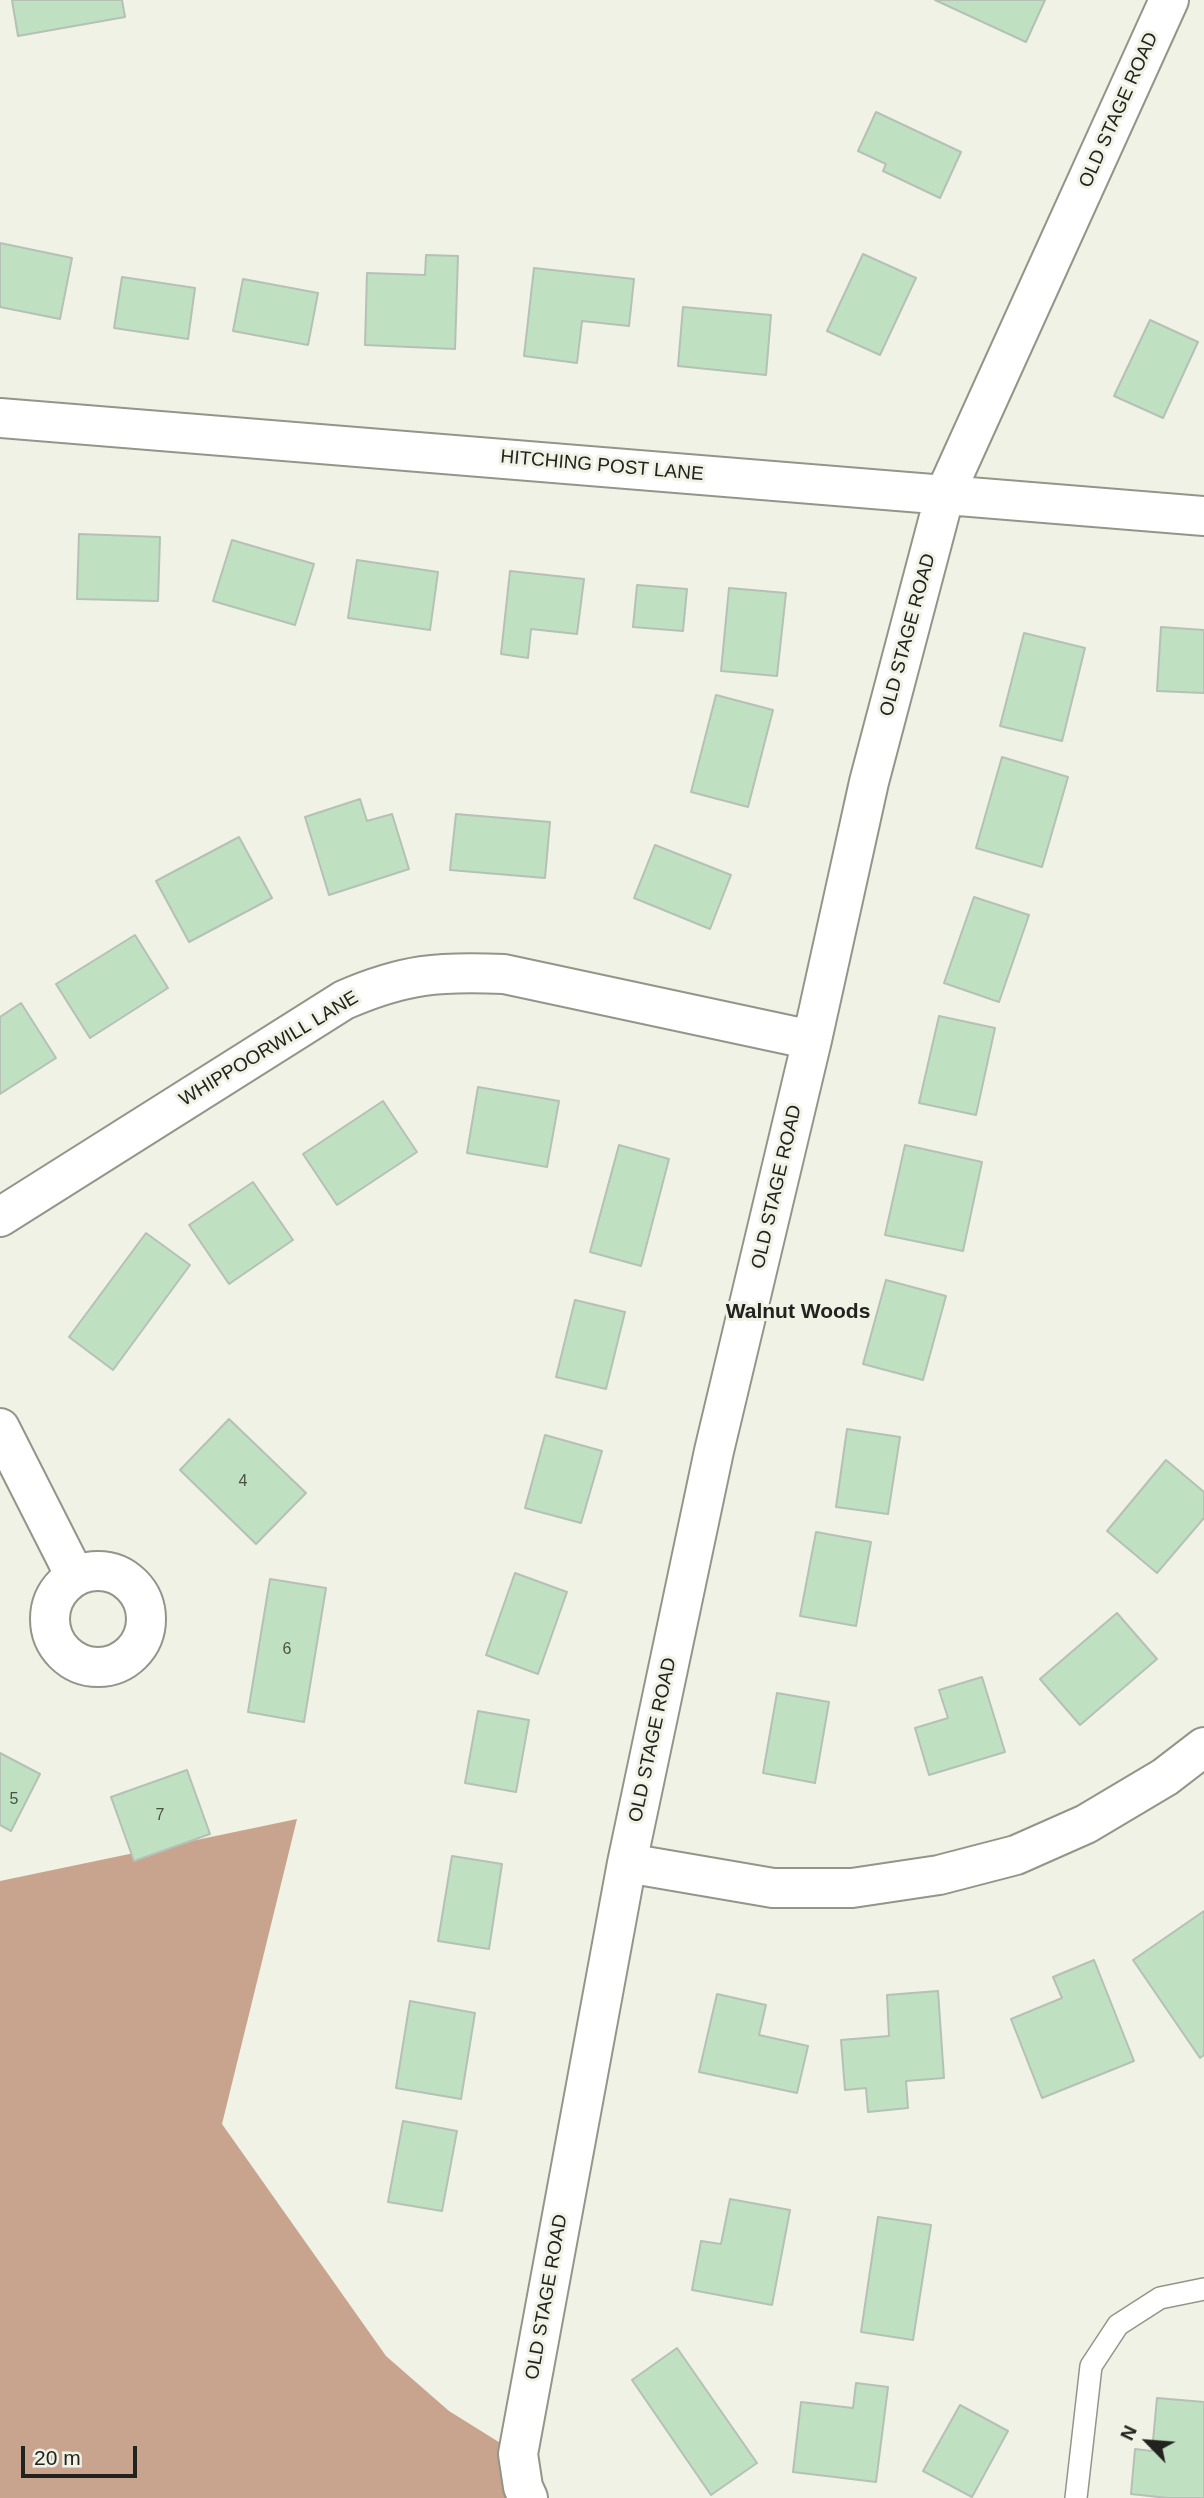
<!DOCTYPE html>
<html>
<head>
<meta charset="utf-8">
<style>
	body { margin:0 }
	#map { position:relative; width:1204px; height:2498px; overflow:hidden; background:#eff2e4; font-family:Helvetica,sans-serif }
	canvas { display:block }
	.north { position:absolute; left:1113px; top:2407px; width:70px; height:70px; -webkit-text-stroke:5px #eff2e4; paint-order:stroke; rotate:295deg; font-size:19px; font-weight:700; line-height:28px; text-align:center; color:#22231e }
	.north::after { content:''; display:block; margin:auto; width:24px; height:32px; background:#22231e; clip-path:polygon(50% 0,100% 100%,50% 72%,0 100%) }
	.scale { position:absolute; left:21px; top:2446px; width:116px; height:32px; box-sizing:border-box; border:4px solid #22231e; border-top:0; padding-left:9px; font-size:21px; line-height:24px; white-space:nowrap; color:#22231e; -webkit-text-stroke:5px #eff2e4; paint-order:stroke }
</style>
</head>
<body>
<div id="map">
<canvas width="1204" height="2498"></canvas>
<div class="north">N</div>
<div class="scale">20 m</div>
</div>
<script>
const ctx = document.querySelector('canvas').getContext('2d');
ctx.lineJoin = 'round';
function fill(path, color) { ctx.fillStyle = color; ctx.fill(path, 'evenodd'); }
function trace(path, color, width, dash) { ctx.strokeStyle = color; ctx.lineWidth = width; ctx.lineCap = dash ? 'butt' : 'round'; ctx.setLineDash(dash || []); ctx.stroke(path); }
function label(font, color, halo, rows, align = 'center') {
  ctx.font = font + ' Helvetica,sans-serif'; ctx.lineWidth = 6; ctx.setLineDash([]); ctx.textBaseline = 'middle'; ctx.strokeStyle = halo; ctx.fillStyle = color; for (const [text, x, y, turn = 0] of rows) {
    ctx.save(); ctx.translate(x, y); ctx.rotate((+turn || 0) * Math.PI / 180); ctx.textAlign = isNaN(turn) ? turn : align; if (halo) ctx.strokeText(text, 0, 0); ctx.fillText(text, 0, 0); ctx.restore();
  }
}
fill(new Path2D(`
	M297,1819L222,2124L386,2356L449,2411L518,2454L528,2498H0V1881Z`), '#c8a48f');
const building = new Path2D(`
	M12,0H122L125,17L18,36Z
	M935,0H1045L1026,42Z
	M876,112L961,152L940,198L883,171L886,164L858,151Z
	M0,243L72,258L60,319L0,307Z
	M863,254L916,278L880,355L827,331Z
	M426,255L458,256L455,349L365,345L367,273L425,275Z
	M534,268L634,279L629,326L582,321L577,363L524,356Z
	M122,277L195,288L188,339L114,328Z
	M243,279L318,293L308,345L233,331Z
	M683,307L771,315L766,375L678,366Z
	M1150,320L1198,342L1163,418L1114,396Z
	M79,534L160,537L158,601L77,599Z
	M232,540L314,564L295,625L213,601Z
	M357,560L438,572L430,630L348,618Z
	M510,571L584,579L577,634L531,629L528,658L501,654Z
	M637,585L687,589L683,631L633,627Z
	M729,588L786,593L777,676L721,671Z
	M1161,627L1204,630V693L1157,691Z
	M1024,633L1085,648L1062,741L1000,726Z
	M716,695L773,710L748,807L691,792Z
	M1002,757L1068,777L1042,867L976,848Z
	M360,799L367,821L392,814L409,869L329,895L305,817Z
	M456,814L550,822L545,878L450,870Z
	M239,837L272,898L189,942L156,881Z
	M655,845L731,875L710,929L634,898Z
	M974,897L1029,915L999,1002L944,983Z
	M135,935L168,988L90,1038L56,984Z
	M21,1003L56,1058L0,1094V1017Z
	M939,1016L995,1028L976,1115L919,1103Z
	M478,1087L559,1101L547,1167L467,1153Z
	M383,1101L417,1152L337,1205L303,1154Z
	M619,1145L669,1159L641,1266L590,1252Z
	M905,1145L982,1162L963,1251L885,1235Z
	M253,1182L293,1240L229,1284L189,1225Z
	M146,1233L190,1265L113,1370L69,1337Z
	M886,1280L946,1296L923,1380L863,1364Z
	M575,1300L625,1312L606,1389L556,1377Z
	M229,1419L306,1493L256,1544L180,1470Z
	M847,1429L900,1437L888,1514L836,1507Z
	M545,1435L602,1451L581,1523L525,1508Z
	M1166,1460L1204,1492V1518L1157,1573L1107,1531Z
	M816,1532L871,1542L856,1626L800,1616Z
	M515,1573L567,1592L538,1674L486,1655Z
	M270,1579L326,1588L304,1722L248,1712Z
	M1117,1613L1157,1659L1080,1725L1040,1679Z
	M982,1677L1005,1752L929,1775L915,1728L948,1718L939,1690Z
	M777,1693L829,1702L815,1783L763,1773Z
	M478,1711L529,1720L516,1792L465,1783Z
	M0,1753L40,1774L11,1831L0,1825Z
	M187,1770L210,1834L134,1861L111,1797Z
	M452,1856L502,1864L489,1949L438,1941Z
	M1204,1911V2055L1200,2058L1133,1960Z
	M1094,1960L1134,2061L1042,2098L1011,2019L1062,1998L1053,1977Z
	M938,1991L944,2078L906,2081L908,2108L868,2112L866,2088L845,2090L841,2040L889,2036L887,1995Z
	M717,1994L766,2005L759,2035L808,2046L797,2093L699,2072Z
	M410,2001L475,2013L461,2099L396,2088Z
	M403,2121L457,2131L442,2211L388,2202Z
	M730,2199L790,2210L772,2305L692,2290L701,2241L721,2244Z
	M878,2217L931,2225L913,2340L861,2332Z
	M677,2348L757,2463L711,2495L632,2380Z
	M856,2383L888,2387L876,2482L793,2472L801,2402L853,2408Z
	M1157,2398L1204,2402V2498H1168L1131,2494L1135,2449L1152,2451Z
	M960,2405L1008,2431L972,2497L923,2471Z`);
fill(building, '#c0e0c2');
trace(building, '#b5c0b6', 2);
const lane = new Path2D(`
	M1076,2498L1091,2366L1118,2325L1160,2298L1204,2289`);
const street = new Path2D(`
	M0,418L1204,516
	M0,1217L344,1000C404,974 439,971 504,974L812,1040
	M0,1428L75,1576
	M50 1619a48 48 0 1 1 96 0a48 48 0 1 1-96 0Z
	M627,1863L773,1888H852L939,1875L1016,1855L1086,1824L1165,1777L1204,1747
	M528,2498L523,2487L518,2454L627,1863L714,1451L812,1040L869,782L945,494L1169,0`);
trace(lane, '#939589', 24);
trace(street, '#939589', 42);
trace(lane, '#fff', 21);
trace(street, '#fff', 38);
label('16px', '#4a5247', null, [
	["4",243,1482],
	["6",287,1650],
	["5",14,1800],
	["7",160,1816]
]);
label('19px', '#22231e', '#eff2e4', [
	["OLD STAGE ROAD",1119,110,-66],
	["HITCHING POST LANE",602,466,5],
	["OLD STAGE ROAD",908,635,-75],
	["WHIPPOORWILL LANE",269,1049,-31],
	["OLD STAGE ROAD",777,1187,-77],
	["OLD STAGE ROAD",653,1740,-78],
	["OLD STAGE ROAD",547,2297,-80]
]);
label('bold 21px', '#22231e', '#eff2e4', [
	["Walnut Woods",798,1312]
]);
</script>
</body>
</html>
